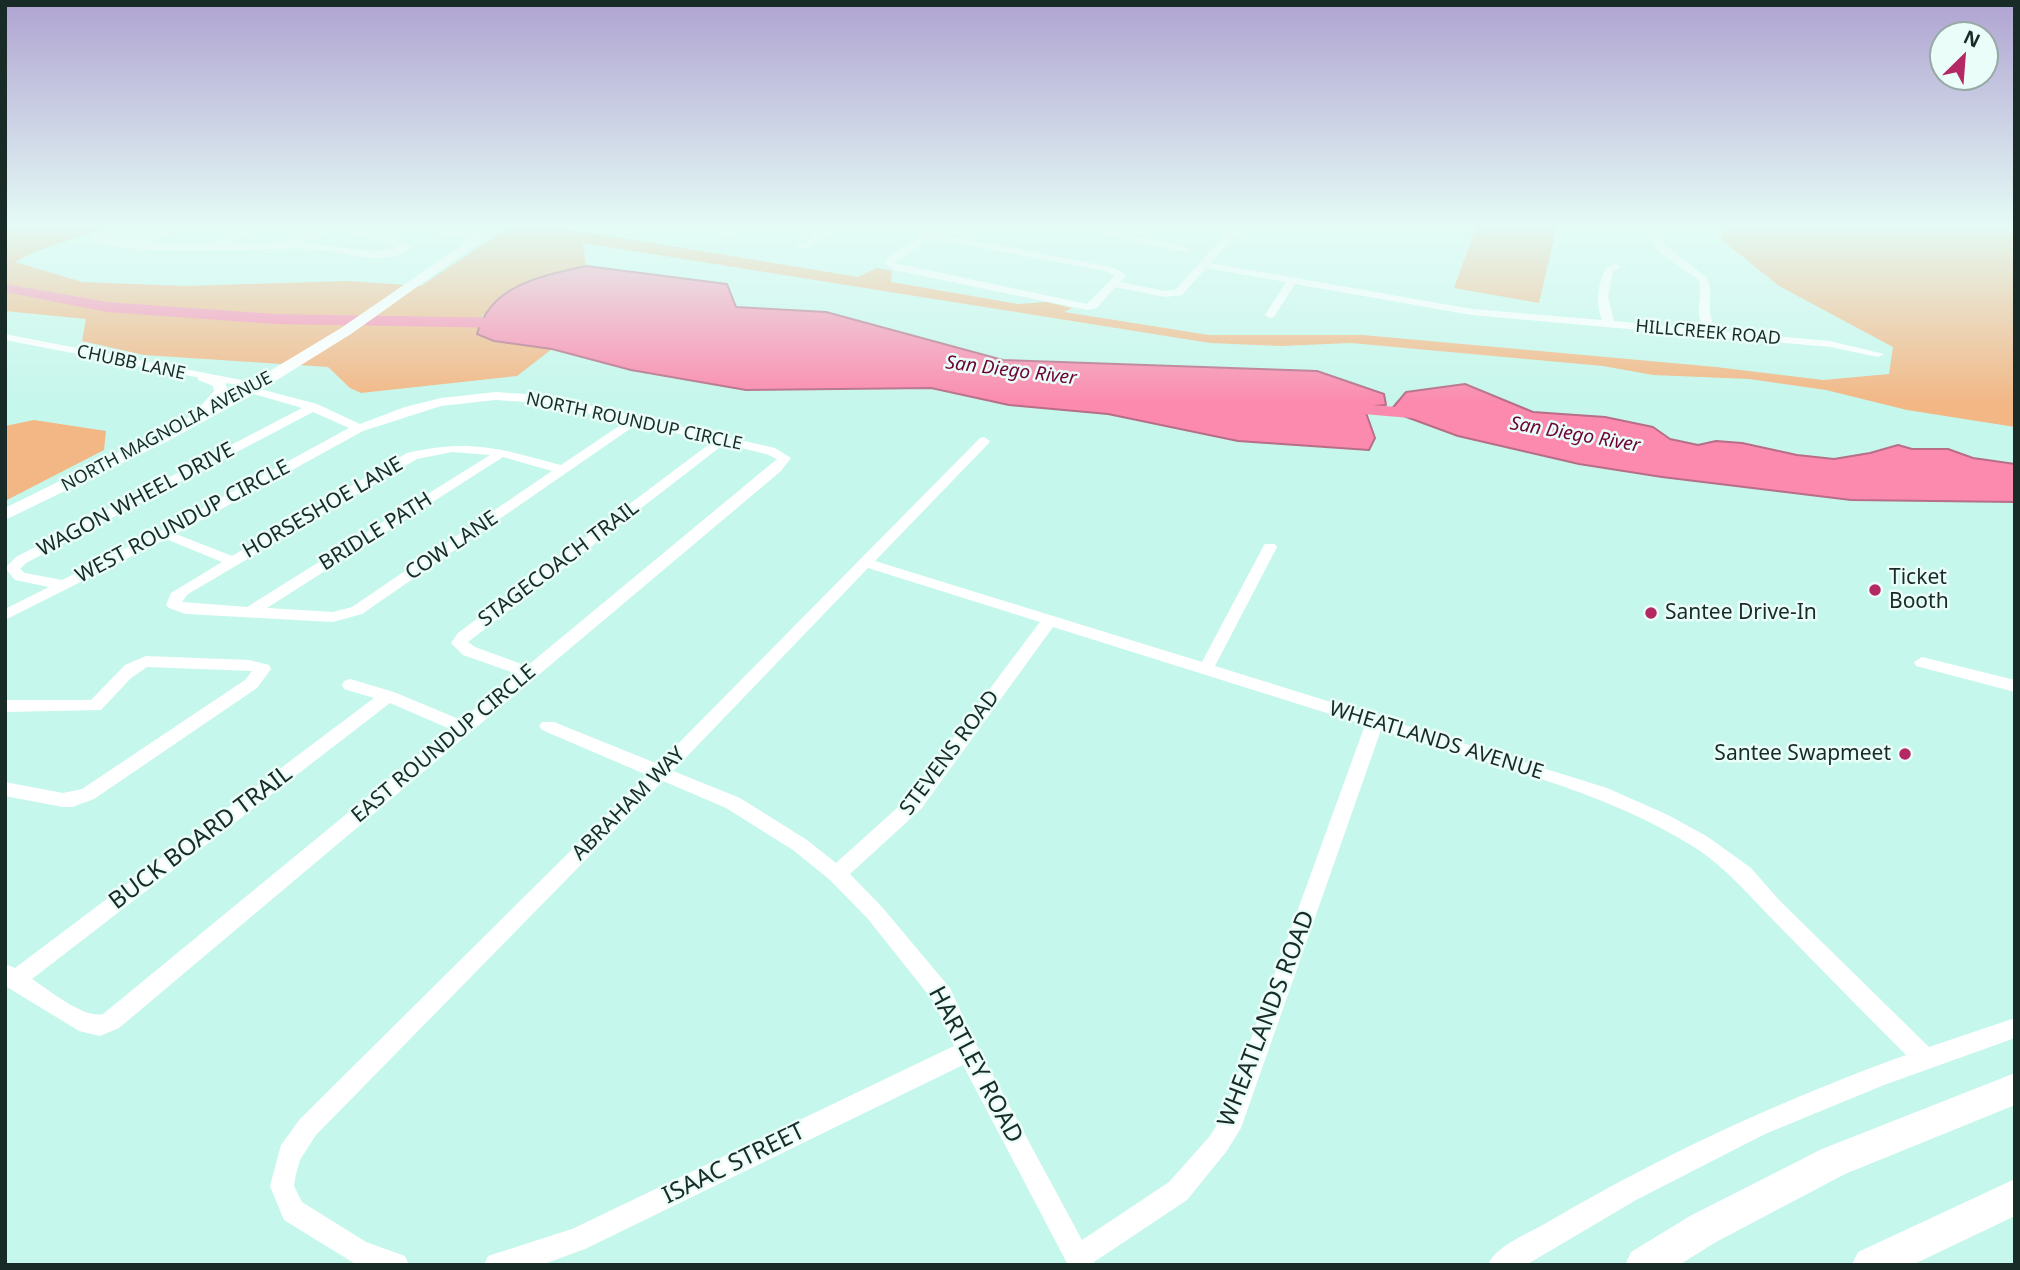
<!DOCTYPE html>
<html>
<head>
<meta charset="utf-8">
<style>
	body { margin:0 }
	#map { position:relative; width:2020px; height:1270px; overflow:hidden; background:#c6f7ec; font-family:"Noto Sans",sans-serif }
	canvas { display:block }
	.frame { position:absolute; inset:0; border:7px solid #182b27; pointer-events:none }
	.north { position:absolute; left:1929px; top:21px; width:70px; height:70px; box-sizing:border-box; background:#eafdf8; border:2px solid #96a9a4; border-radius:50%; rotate:25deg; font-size:19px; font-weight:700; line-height:28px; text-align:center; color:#182b27 }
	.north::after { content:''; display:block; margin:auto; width:24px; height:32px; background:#b42863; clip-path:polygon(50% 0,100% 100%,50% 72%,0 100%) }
</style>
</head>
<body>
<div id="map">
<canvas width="2020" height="1270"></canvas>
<div class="frame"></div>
<div class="north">N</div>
</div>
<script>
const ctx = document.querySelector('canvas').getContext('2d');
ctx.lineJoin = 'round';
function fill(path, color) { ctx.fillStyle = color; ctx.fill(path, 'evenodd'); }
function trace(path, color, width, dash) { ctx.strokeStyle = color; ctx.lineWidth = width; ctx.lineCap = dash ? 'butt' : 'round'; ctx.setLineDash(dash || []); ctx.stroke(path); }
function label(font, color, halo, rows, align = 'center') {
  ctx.font = font + ' "Noto Sans",sans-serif'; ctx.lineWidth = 5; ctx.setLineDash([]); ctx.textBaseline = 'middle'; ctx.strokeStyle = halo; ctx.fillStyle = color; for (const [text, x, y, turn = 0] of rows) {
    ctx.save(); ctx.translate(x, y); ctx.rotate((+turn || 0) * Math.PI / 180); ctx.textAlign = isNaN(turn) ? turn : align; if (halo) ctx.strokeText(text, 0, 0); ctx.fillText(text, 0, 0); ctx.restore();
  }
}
fill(new Path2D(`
	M5,225H113L34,252L15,262L82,282L184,286L348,281L421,286L512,225H543L858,277L877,268L892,271L891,282L1018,304L1047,302L1072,308L1064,312L1209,335H1363L1716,367L1823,380L1889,374L1893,347L1779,286L1722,240L1721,225H2015V427L1907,410L1826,390L1749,379L1653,375L1603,366L1351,343L1281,346L1210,343L583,243L586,266C543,277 514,282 482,316L494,341L552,349L517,376L361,393L350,388L328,367L144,355L82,341L86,319L5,311Z
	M1477,225H1557L1539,303L1454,288Z
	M34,420L106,431L104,450L5,501V426Z`), '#f2b785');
const water = new Path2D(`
	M586,266L727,284L736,307L826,312L1003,360L1317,371L1384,394L1386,405L1364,407L1375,438L1369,450L1238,441L1108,414L1009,405L931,388L746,390L631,370L552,349L494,341L477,334C490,284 543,276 586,266Z
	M1465,384L1533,412L1605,417L1653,427L1670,439L1698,445L1716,441L1742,443L1797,455L1834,459L1870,453L1898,445L1912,449H1948L1973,458L2015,464V502L1851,500L1662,477L1579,464L1458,436L1390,411L1406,392Z`);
fill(water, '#fb8aae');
trace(water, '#b76e86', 2);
fill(new Path2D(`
	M5,284L107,302L275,314L510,318L518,323L510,328L275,324L107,312L5,292Z
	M1334,402L1422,409L1431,414L1422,419L1328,411L1325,407L1328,403Z`), '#fb8aae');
fill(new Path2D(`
	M123,225H136L107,236L133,241L177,225H189L146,243L209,244L254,225H265L225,244L289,242L325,225H340L381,234L412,247C404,254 393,257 382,258C359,259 337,250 314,249C263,246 129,261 91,237ZM334,229L375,238L399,247L375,252L303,243Z
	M416,225H431L488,236C476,243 428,232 416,225Z
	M730,225H739L732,237L729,238L724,235Z
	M832,225H843L805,249L797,247Z
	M938,225H949L937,234L1112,267L1126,275L1120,282L1165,291L1175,290L1235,225H1244L1210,263L1472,309L1602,320C1595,303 1598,284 1606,267L1616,264L1621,267L1613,271L1608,297L1614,321L1705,330C1692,308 1705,299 1698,279C1678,265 1649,251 1646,225H1655L1657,236L1661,242L1707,278C1715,299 1703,308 1717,331L1830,341L1884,354L1878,357L1830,347L1472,315L1295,284L1274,317L1270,318L1265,315L1286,282L1206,268L1182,295L1165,297L1115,287L1097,308L1087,310L894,270L884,263L890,256ZM930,238L1106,271L1115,276L1087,304L894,263Z
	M1066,225H1083L1191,249L1186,252Z
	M5,334L262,384L264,386L260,389L317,404L360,424L405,407L441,398L495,392L542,395L775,448L791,458L781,471L119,1028L100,1036L79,1031L7,987L5,985V964L15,968L374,698L344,689L342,685L344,681L350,679L394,692L461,720L517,674L463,655L451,643L458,633L712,442L637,424L362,614L333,622L186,614L169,608L166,605L171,593L222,562L166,539L5,620V609L49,587L15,580L5,568L16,557L302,408L247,392V387L5,340ZM495,400L542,403L625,422L561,465C503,449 468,438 407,453L232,556L176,534L363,431L441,406ZM313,412L349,428L160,531L62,580L25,573L20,569L26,563ZM724,444L766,454L777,459L527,666L475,647L468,642ZM452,452L490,455L247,607L182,602L188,594L417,459ZM503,457L552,471L352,607L333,612L267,608ZM390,703L450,729L103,1014C84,1019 49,990 32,979Z
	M984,437L990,441L988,444L875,561L1202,662L1263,547L1265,544H1275L1277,547L1215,666L1607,788L1668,815L1708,837L1751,868L1780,901L1929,1047L2015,1018V1038L1884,1085L1765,1134L1636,1200L1526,1265H1488C1496,1245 1530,1233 1548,1222C1662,1155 1781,1100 1906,1055C1863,1012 1821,969 1779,926C1751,898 1728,869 1694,847C1605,790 1481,762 1381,730L1241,1128L1226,1152L1187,1200L1094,1262L1095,1265H1068L963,1065L585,1249L541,1265H484L488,1256L572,1229L954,1046L934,1002L868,919L830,880L793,850L726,808L663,781L316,1135L300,1160L296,1174L294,1186L302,1202L366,1242L405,1256L409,1265H357L284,1220L270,1186L281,1145L300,1119L647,775L542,730L539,726L542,722H554L658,764L980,438ZM868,568L1040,622L907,799L836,863L807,840L740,798L673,771ZM1053,627L1365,725L1224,1113L1210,1136L1169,1182L1082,1240L976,1044L950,988L882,907L850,874L921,809Z
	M146,656L249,660L269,665L271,669L257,688L94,799L72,807H63L5,796V782L63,793L82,789L245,680L252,671L147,667L131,678L101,710L5,712V700H91L125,665Z
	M1922,657L2015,680V692L1916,666L1914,662Z`), '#fff');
fill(new Path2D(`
	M491,225H504L351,334L256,393L166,442L5,520V508L200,412L198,409L214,391L213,386L198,380V374H208L225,381L228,392L220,401L341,328Z`), '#fff');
fill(new Path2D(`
	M2015,1073V1105L1845,1174L1716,1242L1679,1265H1625L1631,1252L1690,1216L1822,1149Z
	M2015,1179V1216L1912,1265H1852L1858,1252Z`), '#fff');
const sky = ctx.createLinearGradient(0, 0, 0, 403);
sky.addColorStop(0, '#afa3d1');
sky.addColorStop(0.56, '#e5fbf6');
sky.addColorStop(1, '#e5fbf600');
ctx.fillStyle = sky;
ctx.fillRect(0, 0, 2020, 403);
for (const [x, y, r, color] of [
	[1875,590,7,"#b42863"],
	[1651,613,7,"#b42863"],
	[1905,754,7,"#b42863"]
]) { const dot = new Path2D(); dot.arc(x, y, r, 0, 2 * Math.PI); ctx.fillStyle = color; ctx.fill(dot); trace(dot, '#eafdf8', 2.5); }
label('18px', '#182b27', '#eafdf8', [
	["HILLCREEK ROAD",1708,333,5],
	["CHUBB LANE",131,363,12],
	["NORTH ROUNDUP CIRCLE",634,422,12],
	["NORTH MAGNOLIA AVENUE",167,432,-28]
]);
label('italic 19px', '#6e0436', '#eafdf8', [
	["San Diego River",1011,371,7],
	["San Diego River",1575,435,10]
]);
label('21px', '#182b27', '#eafdf8', [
	["WAGON WHEEL DRIVE",136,500,-28],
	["HORSESHOE LANE",323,508,-30],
	["WEST ROUNDUP CIRCLE",183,522,-28],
	["BRIDLE PATH",376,532,-32],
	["COW LANE",452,546,-34],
	["STAGECOACH TRAIL",559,564,-37],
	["WHEATLANDS AVENUE",1436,741,17],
	["EAST ROUNDUP CIRCLE",444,744,-40],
	["STEVENS ROAD",950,753,-53],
	["ABRAHAM WAY",629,804,-45]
]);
label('21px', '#182b27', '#eafdf8', [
	["Ticket",1889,578],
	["Booth",1889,602],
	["Santee Drive-In",1665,613],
	["Santee Swapmeet",1891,754,"right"]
], 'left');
label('24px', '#182b27', '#eafdf8', [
	["BUCK BOARD TRAIL",201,838,-37],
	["WHEATLANDS ROAD",1267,1019,-69],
	["HARTLEY ROAD",975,1065,62],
	["ISAAC STREET",734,1164,-26]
]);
</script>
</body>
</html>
